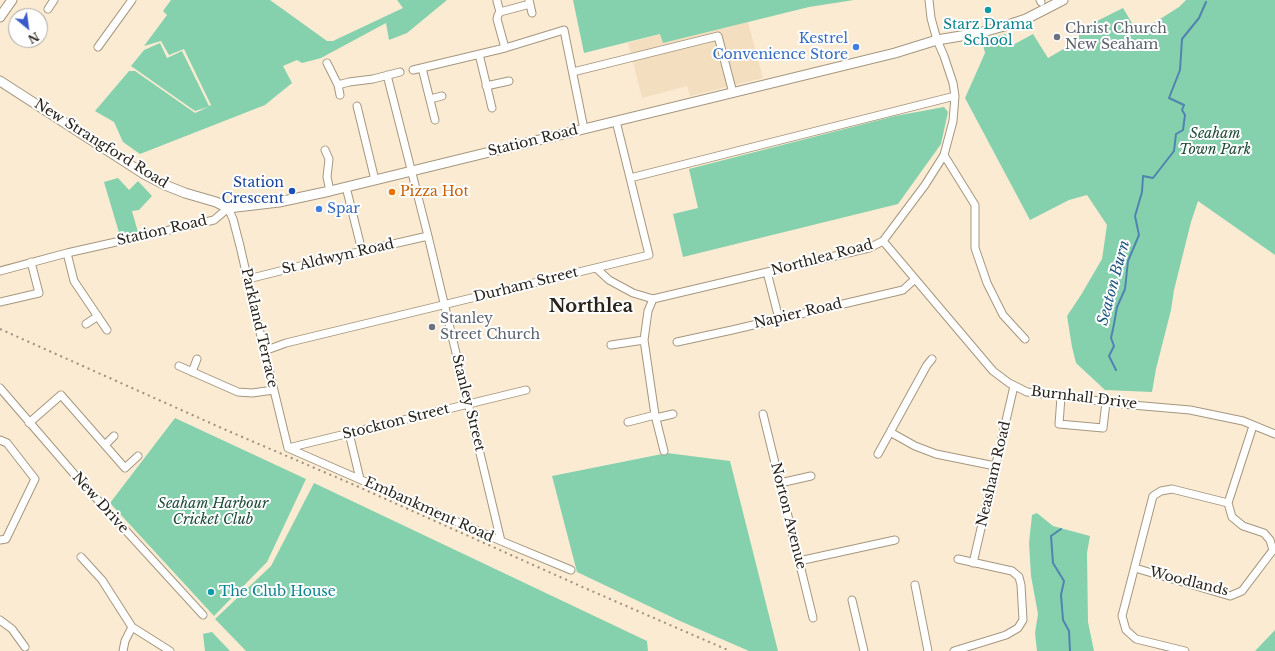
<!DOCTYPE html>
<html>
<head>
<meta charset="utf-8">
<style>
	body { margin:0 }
	#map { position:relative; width:1275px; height:651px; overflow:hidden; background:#fbebd2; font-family:"Libre Baskerville",serif }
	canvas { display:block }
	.north { position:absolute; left:8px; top:8px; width:40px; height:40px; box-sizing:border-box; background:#fff; border:1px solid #a9a7a3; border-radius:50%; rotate:151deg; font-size:11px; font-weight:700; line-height:16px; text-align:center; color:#29231a }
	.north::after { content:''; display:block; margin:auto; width:14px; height:18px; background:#3a5acc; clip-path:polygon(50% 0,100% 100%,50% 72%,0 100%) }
</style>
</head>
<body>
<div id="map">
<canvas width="1275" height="651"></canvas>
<div class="north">N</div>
</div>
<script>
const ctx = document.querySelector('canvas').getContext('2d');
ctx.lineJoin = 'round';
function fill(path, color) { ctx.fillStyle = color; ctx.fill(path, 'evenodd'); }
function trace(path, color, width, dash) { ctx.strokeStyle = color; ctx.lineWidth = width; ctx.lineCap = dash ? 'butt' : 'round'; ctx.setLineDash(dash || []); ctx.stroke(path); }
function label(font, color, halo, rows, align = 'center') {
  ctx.font = font + ' "Libre Baskerville",serif'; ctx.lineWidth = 4; ctx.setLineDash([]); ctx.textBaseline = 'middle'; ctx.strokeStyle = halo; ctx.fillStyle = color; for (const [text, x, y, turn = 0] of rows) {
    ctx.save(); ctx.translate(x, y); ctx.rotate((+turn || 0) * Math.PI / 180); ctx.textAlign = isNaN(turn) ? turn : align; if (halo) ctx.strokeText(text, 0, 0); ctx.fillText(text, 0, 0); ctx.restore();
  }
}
fill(new Path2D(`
	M748,22L763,78L690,96L687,86L642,98L628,43L661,34L663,43Z`), '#f3dec0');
fill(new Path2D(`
	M171,0H270L327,41H333L403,8L397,0H447L407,33L389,40L386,23L321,58L302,63L297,60L283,66L292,83L265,105L140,154L123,142L114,122L95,111L129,71H135L195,113L208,107L195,111L131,66L144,50L160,43L167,58L182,51L209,106L211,105L184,49L169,55L161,41L144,46L167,15L163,11Z
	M573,0H854L809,7L663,43L660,34L584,53Z
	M1186,0H1275V255L1198,201L1191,222L1174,290L1171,310L1156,369L1152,392L1105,390L1076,363L1072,347L1067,316L1081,295L1102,259L1107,225L1087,195L1069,200L1030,220L965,98L985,53L982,40L1006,34L1011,46L1033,34L1048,58L1079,40V30L1123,8L1138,33L1179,7Z
	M944,107L948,112L941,144L898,204L683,257L673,214L698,208L689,169L895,116Z
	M118,178L129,190L138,181L152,196L139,210L132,211L138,232L120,236L104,182Z
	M175,418L306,479L267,562L214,616L110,503Z
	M667,453L730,461L778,651H749L680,621L577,572L552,476Z
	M314,483L647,641L648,651H246L215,619L271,566Z
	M1037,513L1053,526L1090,536L1087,553L1088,622L1094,651H1037L1035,633L1038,614L1031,576L1029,543L1032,515Z
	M1275,630V651H1255Z
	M212,632L230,651H205L203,634Z`), '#86d1ad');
trace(new Path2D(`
	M1116,370L1109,356L1114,346L1111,338L1114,324L1117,307L1125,289L1128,261L1139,235L1135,216L1142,192L1143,176L1153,178L1174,151L1176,134L1183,130L1185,115L1182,110L1184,105L1169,98L1180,70L1182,39L1199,18L1206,2
	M1061,529L1051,536L1053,563L1064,581L1061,595L1063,620L1069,631L1070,651`), '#5084b0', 2);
const street = new Path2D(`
	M529,0L532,13
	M1040,0L1041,2
	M497,1L500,12
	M48,9L54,0
	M98,47L132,0
	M505,48L497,19L498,15L500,12L530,4
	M479,54L492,108
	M327,63L338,85L340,95
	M422,68L435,120
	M413,70L505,48L564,30L584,129
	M573,72L718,36L733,93
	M387,75L428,236L501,541
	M338,85L349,82L373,79L400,72
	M486,86L509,81
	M430,99L442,96
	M357,106L375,180
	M325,150L329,159L327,177L330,191
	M944,155L975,205V248L987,283L1003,315L1025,339
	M630,178L955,96
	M346,187L362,251
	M883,241L993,371L1009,383L1027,392L1132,405L1190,410L1243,421L1275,434
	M67,253L74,281L107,330
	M596,268L609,280L633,293L653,299L869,248L883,241L925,185L944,155L953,121L955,96L953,83L944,56L937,40L931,18L929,0
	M0,271L67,253L214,220L228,208L233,219L240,246L257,320L288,448
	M767,272L779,319
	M248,279L332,258L428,236
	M653,299L648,311L644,340L655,415L664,451
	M0,302L39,293L31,262
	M86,324L98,316
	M677,342L732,330L903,290L915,279
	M611,345L644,340
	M264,351L286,343C407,314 528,285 649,255L616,121
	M179,366L238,392L252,393L274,390
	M192,372L197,359
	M0,388L75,475L203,615
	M1061,397L1059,424L1103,428L1106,402
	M763,414L813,618
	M656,418L673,414
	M628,422L655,415
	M29,423L61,395L125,468L138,456
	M890,432L915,446L936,454L995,466
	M349,433L360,479
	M0,440L7,443L35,479L6,539L0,540
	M105,445L114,436
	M288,448L501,541L571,570
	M288,448L526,390
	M878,454L927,365L932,359
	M780,483L811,476
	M81,557L102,580L132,627L170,651
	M799,561L895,540
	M973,563L1014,386
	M1135,568L1230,596L1242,591L1273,550L1270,540L1264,533L1243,526L1232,517L1228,503L1253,426
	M915,585L928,651
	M852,600L864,651
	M0,620L12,629L25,647
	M123,651L125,641L132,627
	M954,651L1006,635L1018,628L1023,620L1021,585L1019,577L1012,571L958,559
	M1185,651L1136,639L1126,630L1122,616L1153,496L1161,491L1172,489L1228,503`);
const secondary = new Path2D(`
	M0,17L12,0
	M0,81L144,174L165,185L185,193L216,202L228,208L279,202L330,191L895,53L937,40L979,33L1008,25L1026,19L1063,0`);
trace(street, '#a5977f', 9);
trace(secondary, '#a5977f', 11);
trace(street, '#fff', 7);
trace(secondary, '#fff', 9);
trace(new Path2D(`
	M0,329L226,430L352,484L587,589L730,651`), '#9b8f7e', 2, [2, 4]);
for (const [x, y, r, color] of [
	[988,10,4,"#0f9aa8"],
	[1057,37,4,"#6b7280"],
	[856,47,4,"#3f7fe0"],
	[292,191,4,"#1a4fb4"],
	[392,192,4,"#e8710a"],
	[319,209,4,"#3f7fe0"],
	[432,327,4,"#6b7280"],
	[211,592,4,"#0f9aa8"]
]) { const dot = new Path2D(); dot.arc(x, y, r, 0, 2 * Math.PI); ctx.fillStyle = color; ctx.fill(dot); trace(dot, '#fff', 1.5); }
label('14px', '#0d838f', '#fff', [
	["Starz Drama",988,25],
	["School",988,41],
	["The Club House",219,592,"left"]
]);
label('14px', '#5b616d', '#fff', [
	["Christ Church",1065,29],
	["New Seaham",1065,45],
	["Stanley",440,319],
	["Street Church",440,335]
], 'left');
label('14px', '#366cbe', '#fff', [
	["Kestrel",848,39],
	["Convenience Store",848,55],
	["Spar",327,209,"left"]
], 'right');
label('italic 14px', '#1d4b37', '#fff', [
	["Seaham",1215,134],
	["Town Park",1215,150],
	["Seaham Harbour",213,504],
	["Cricket Club",213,520]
]);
label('14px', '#29231a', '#fff', [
	["Station Road",533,141,-14],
	["New Strangford Road",101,144,32],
	["Station Road",162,231,-13],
	["St Aldwyn Road",338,257,-13],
	["Northlea Road",822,258,-15],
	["Durham Street",526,285,-14],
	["Napier Road",798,314,-13],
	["Parkland Terrace",259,328,77],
	["Burnhall Drive",1084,398,7],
	["Stanley Street",468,403,76],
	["Stockton Street",396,422,-14],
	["Neasham Road",994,474,-77],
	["New Drive",100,503,48],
	["Embankment Road",429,510,24],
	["Norton Avenue",788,516,76],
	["Woodlands",1189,582,14]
]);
label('14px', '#164399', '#fff', [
	["Station",284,183],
	["Crescent",284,199]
], 'right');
label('14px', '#c56008', '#fff', [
	["Pizza Hot",400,192]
], 'left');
label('italic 15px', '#1f5682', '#fff', [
	["Seaton Burn",1114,283,-75]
]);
label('bold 18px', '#29231a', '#fff', [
	["Northlea",591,307]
]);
</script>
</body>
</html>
